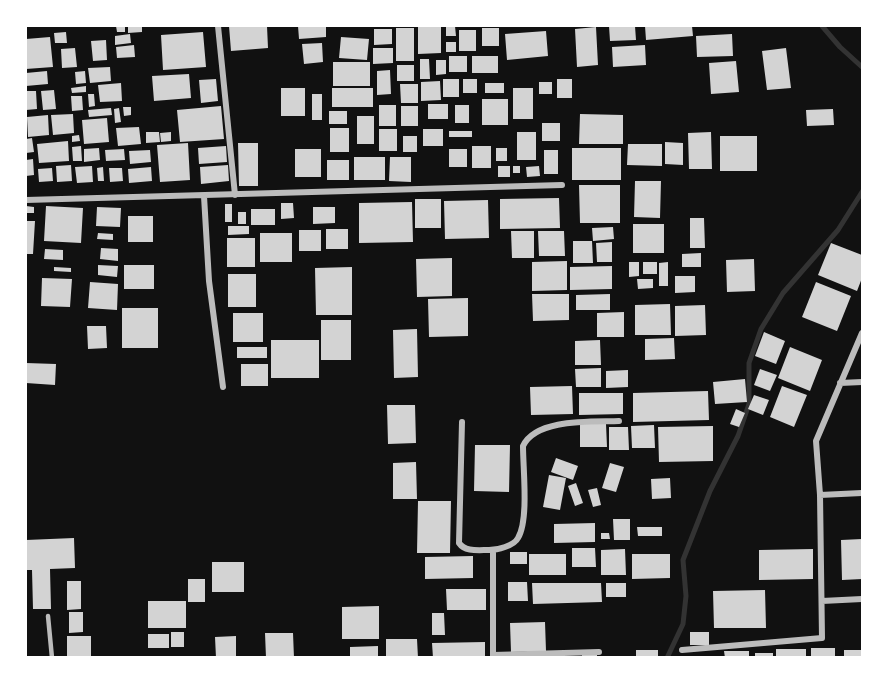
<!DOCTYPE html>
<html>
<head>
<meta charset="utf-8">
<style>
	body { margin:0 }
	#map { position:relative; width:888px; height:683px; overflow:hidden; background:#111; font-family:"Noto Serif",serif }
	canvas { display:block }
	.frame { position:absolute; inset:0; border:27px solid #fff; pointer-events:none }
</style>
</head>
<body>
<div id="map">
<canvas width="888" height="683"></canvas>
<div class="frame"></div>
</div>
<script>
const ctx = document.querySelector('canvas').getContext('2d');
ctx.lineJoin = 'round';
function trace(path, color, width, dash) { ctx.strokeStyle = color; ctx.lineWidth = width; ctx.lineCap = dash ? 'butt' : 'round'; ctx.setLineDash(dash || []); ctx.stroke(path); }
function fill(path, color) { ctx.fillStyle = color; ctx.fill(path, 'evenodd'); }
trace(new Path2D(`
	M822,26L840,47L862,67
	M667,658L683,624L686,596L683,560L710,491L738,436L749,404V363L761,329L783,293L838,230L862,192`), '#333', 5);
fill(new Path2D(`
	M116,26H125V32H117Z
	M128,26H142V32L128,33Z
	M229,26H267L268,48L231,51Z
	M298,26H326V37L299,39Z
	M418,26H441V53L418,54Z
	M455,26L456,36H446V27Z
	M609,26H635L636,40L610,41Z
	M645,26H692L693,36L646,40Z
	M596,27L598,65L577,67L575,29Z
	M396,28H414V61H396Z
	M482,28H499V46H482Z
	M374,29H392V44L374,45Z
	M459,30H476V51H459Z
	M546,31L548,56L507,60L505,34Z
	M66,32L67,43H55L54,33Z
	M203,32L206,67L163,70L161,35Z
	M130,34L131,43L115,45V36Z
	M732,34L733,56L697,57L696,36Z
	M50,37L53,67L26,69V39Z
	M341,37L369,39L367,60L339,58Z
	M106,40L107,60L93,61L91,41Z
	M446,42H456V52H446Z
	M322,43L323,62L304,64L302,44Z
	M134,45L135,57L117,58L116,47Z
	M645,45L646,65L613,67L612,47Z
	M75,48L77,67L62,68L61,49Z
	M373,48H393V63L373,64Z
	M786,48L791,88L767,90L762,51Z
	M449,56H467V72H449Z
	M472,56H498V73H472Z
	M420,59H429L430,79H420Z
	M436,60H446V74L436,75Z
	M736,61L739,92L711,94L709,63Z
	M333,62H370V86H333Z
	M397,65H414V81H397Z
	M110,67L111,81L90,83L88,68Z
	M390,70L391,94L377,95V71Z
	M47,71L48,84L26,86V73Z
	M85,71L86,83L76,84L75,72Z
	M189,74L191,98L154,101L152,76Z
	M216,79L218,101L201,103L199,80Z
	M443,79H459V97H443Z
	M463,79H477V93H463Z
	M557,79H572V98H557Z
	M440,81L441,100L421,101V82Z
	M539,82H552V94H539Z
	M121,83L122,101L100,102L98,85Z
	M485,83H504V93H485Z
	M400,84H418V103H401Z
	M86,86V92L72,93L71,88Z
	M281,88H305V116H281Z
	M332,88H373V107H332Z
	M513,88H533V119H513Z
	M54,90L56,109L43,110L41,91Z
	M26,91H36L37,109L26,110Z
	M88,94H94L95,106L89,107Z
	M312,94H322V120H312Z
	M71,96H82L83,110L72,111Z
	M482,99H508V125H482Z
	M428,104H448V119H428Z
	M379,105H396V126H379Z
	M455,105H469V123H455Z
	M221,106L224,139L180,142L177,110Z
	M401,106H418V126H401Z
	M123,107H131V115L124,116Z
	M111,108L112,115L89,117L88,110Z
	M119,108L121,122L115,123L114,109Z
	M833,109L834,125L807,126L806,110Z
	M329,111H347V124H329Z
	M73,114L74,133L53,135L51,115Z
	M580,114L623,115V144H579Z
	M48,115L49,135L28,137L27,117Z
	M357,116H374V144H357Z
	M107,118L109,142L84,144L82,120Z
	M542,123H560V141H542Z
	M139,127L141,144L118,146L116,128Z
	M330,128H349V152H330Z
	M379,129H397V151H379Z
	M423,129H443V146H423Z
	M449,131H472V137H449Z
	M146,132H159L160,142L146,143Z
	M171,132V141L161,142L160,133Z
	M517,132H536V160H517Z
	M711,132L712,169H689L688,133Z
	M79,135L80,141L72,142V136Z
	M403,136H417V152H403Z
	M720,136H757V171H720Z
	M32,138L34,152L26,153V139Z
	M68,141L69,161L39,163L37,144Z
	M665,142L683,143V165L665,164Z
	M188,143L190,180L160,182L157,145Z
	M238,143H258V186H239Z
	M628,144H662V166L627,165Z
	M81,146L82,161H73L72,147Z
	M226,146L227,162L199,164L198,148Z
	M472,146H491V168H472Z
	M99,148L100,160L84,162V149Z
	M496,148H507V161H496Z
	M572,148H621V180H572Z
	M124,149L125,160L106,161L105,150Z
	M295,149H321V177H295Z
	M449,149H467V167H449Z
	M150,150L151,162L130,164L129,151Z
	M544,150H558V174H544Z
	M354,157H385V180H354Z
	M390,157H411V182L389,181Z
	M33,159L34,175L26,176V160Z
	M327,160H349V180H327Z
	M71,165L72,181L57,182L56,166Z
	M228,165L229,181L201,184L200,167Z
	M92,166L93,182L77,183L75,167Z
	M498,166H510V177H498Z
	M513,166H520V173H513Z
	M539,166L540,176L527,177L526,167Z
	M103,167L104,181H98L97,168Z
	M151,167L152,181L129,183L128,169Z
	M52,168L53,181L39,182L38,169Z
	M109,168H122L123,181L110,182Z
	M635,181H661L660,218L634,217Z
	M579,185H620V223H580Z
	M559,198L560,228L500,229V199Z
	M415,199H441V228H415Z
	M488,200L489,238L445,239L444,201Z
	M412,202L413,242L359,243V203Z
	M281,203H293L294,218L281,219Z
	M225,204H232V222H225Z
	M26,206L34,207V213H26Z
	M46,206L83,208L81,243L44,241Z
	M97,207L121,208L120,227L96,226Z
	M313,207H335V223L313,224Z
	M251,209H275V225H251Z
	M238,212H246V224H238Z
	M128,216H153V242H128Z
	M690,218H704L705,248H690Z
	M26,221H35L33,254H26Z
	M633,224H664V253H633Z
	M228,226H249V234L228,235Z
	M613,227L614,239L593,241L592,228Z
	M326,229H348V249H326Z
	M299,230H321V251H299Z
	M511,231H534V258H512Z
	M538,231H564L565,256H539Z
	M98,233L113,234V240L97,239Z
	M260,233H292V262H260Z
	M227,238H255V267H227Z
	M573,241H592L593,263H573Z
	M612,242V262H597L596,243Z
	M831,243L862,255V278L857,291L818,275Z
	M101,248L118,249V261L100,259Z
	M45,249L63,250V260L44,259Z
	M701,253V267H682V254Z
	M452,258V296L417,297L416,259Z
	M754,259L755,291L727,292L726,260Z
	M567,261V290L532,291V262Z
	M629,262H639V276L629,277Z
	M643,262H657V274H643Z
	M668,262V286H659V263Z
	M98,265L118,266L117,277L98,275Z
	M124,265H154V289H124Z
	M612,266V289L570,290V267Z
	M54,267L71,268V272L54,271Z
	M352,267V315H316L315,268Z
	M228,274H256V307H228Z
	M675,276H695V292L675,293Z
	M42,278L72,279L70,307L41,306Z
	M637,279H653V288L638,289Z
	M90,282L118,284L117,310L88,308Z
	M816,282L851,296L837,331L802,317Z
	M532,294H569V320L533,321Z
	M610,294V310H576V295Z
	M468,298V336L429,337L428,299Z
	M670,304L671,335H635V305Z
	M705,305L706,335L675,336V306Z
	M122,308H158V348H122Z
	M624,312V337H597V313Z
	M233,313H263V342H233Z
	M321,320H351V360H321Z
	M87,326H106L107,348L88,349Z
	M417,329L418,377L394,378L393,330Z
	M764,332L785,341L776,364L755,356Z
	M674,338L675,359L645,360V339Z
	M271,340H319V378H271Z
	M600,340L601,365H575V341Z
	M237,347H267V358H237Z
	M790,347L822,360L810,391L778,378Z
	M26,363L56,364L55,385L26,383Z
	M241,364H268V386H241Z
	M601,368V387H576L575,369Z
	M760,369L777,375L770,391L754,385Z
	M628,370V387L606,388V371Z
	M745,379L747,402L715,404L713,382Z
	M572,386L573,414L531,415L530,387Z
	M782,386L807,395L794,427L770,417Z
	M708,391L709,420L633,422V393Z
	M579,393H623V414L579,415Z
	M754,395L769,400L763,415L748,409Z
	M387,405H415L416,443L388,444Z
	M736,409L745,413L739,427L730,424Z
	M580,424H606L607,447H580Z
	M654,425L655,448H632L631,426Z
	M713,426V461L659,462L658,427Z
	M609,427H628L629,450H609Z
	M475,445H510L509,492L474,491Z
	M556,458L578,466L573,480L551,472Z
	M416,462L417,499H393V463Z
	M610,463L624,467L616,492L602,488Z
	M549,475L566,478L560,510L543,507Z
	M670,478L671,498L652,499L651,479Z
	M576,483L583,503L575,506L568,486Z
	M597,488L601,505L593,507L588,490Z
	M418,501H451L450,553H417Z
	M613,519H630V540H614Z
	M595,523V542L554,543V524Z
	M637,527H662V536H638Z
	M601,533H609L610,539H601Z
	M74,538L75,568L50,569L51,609H33L32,570H26V540Z
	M862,539V579L842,580L841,540Z
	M572,548H595L596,567H572Z
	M625,549L626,575H601V550Z
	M813,549V579L759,580V550Z
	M510,552H527V564H510Z
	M529,554H566V575H529Z
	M632,554H670V578L632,579Z
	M473,556V578L425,579V557Z
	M212,562H244V592H212Z
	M188,579H205V602H188Z
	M67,581H81V609L67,610Z
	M508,582H527L528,601H508Z
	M532,583H601L602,602L533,604Z
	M606,583H626V597H606Z
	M446,589H486V610H447Z
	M765,590L766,628H714L713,591Z
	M148,601H186V628H148Z
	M379,606V639H342V607Z
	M69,612H83V632L69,633Z
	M432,613H444L445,635H432Z
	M545,622L546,651L511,652L510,623Z
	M171,632H184V647H171Z
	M690,632H709V645H690Z
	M265,633H293L294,658H266Z
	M148,634H169V648H148Z
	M67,636H91V658H67Z
	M236,636V658H216L215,637Z
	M386,639H417L418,658H386Z
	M485,642V658H433L432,643Z
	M378,646V658H350V647Z
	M811,648H835V658H811Z
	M776,649H806V658H776Z
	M636,650H658V658H636Z
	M844,650H862V658H844Z
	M724,651H749V657L725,658Z
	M755,653H773V658H755Z
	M582,654H597V658H582Z`), '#d3d3d3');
trace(new Path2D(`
	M48,616L52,658`), '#bcbcbc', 4.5);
trace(new Path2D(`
	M218,26L235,195
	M204,196L209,281L223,387
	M26,200L562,185
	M840,383L862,382
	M462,422L459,543C465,552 478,550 489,550C497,550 514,546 518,538C529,520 523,469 523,446C536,418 592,422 619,421
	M820,495L862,493
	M822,601L862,599
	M682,650L822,638L820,495L816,441L862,333
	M493,655L599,652
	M493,658V550`), '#bcbcbc', 6);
</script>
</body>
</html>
